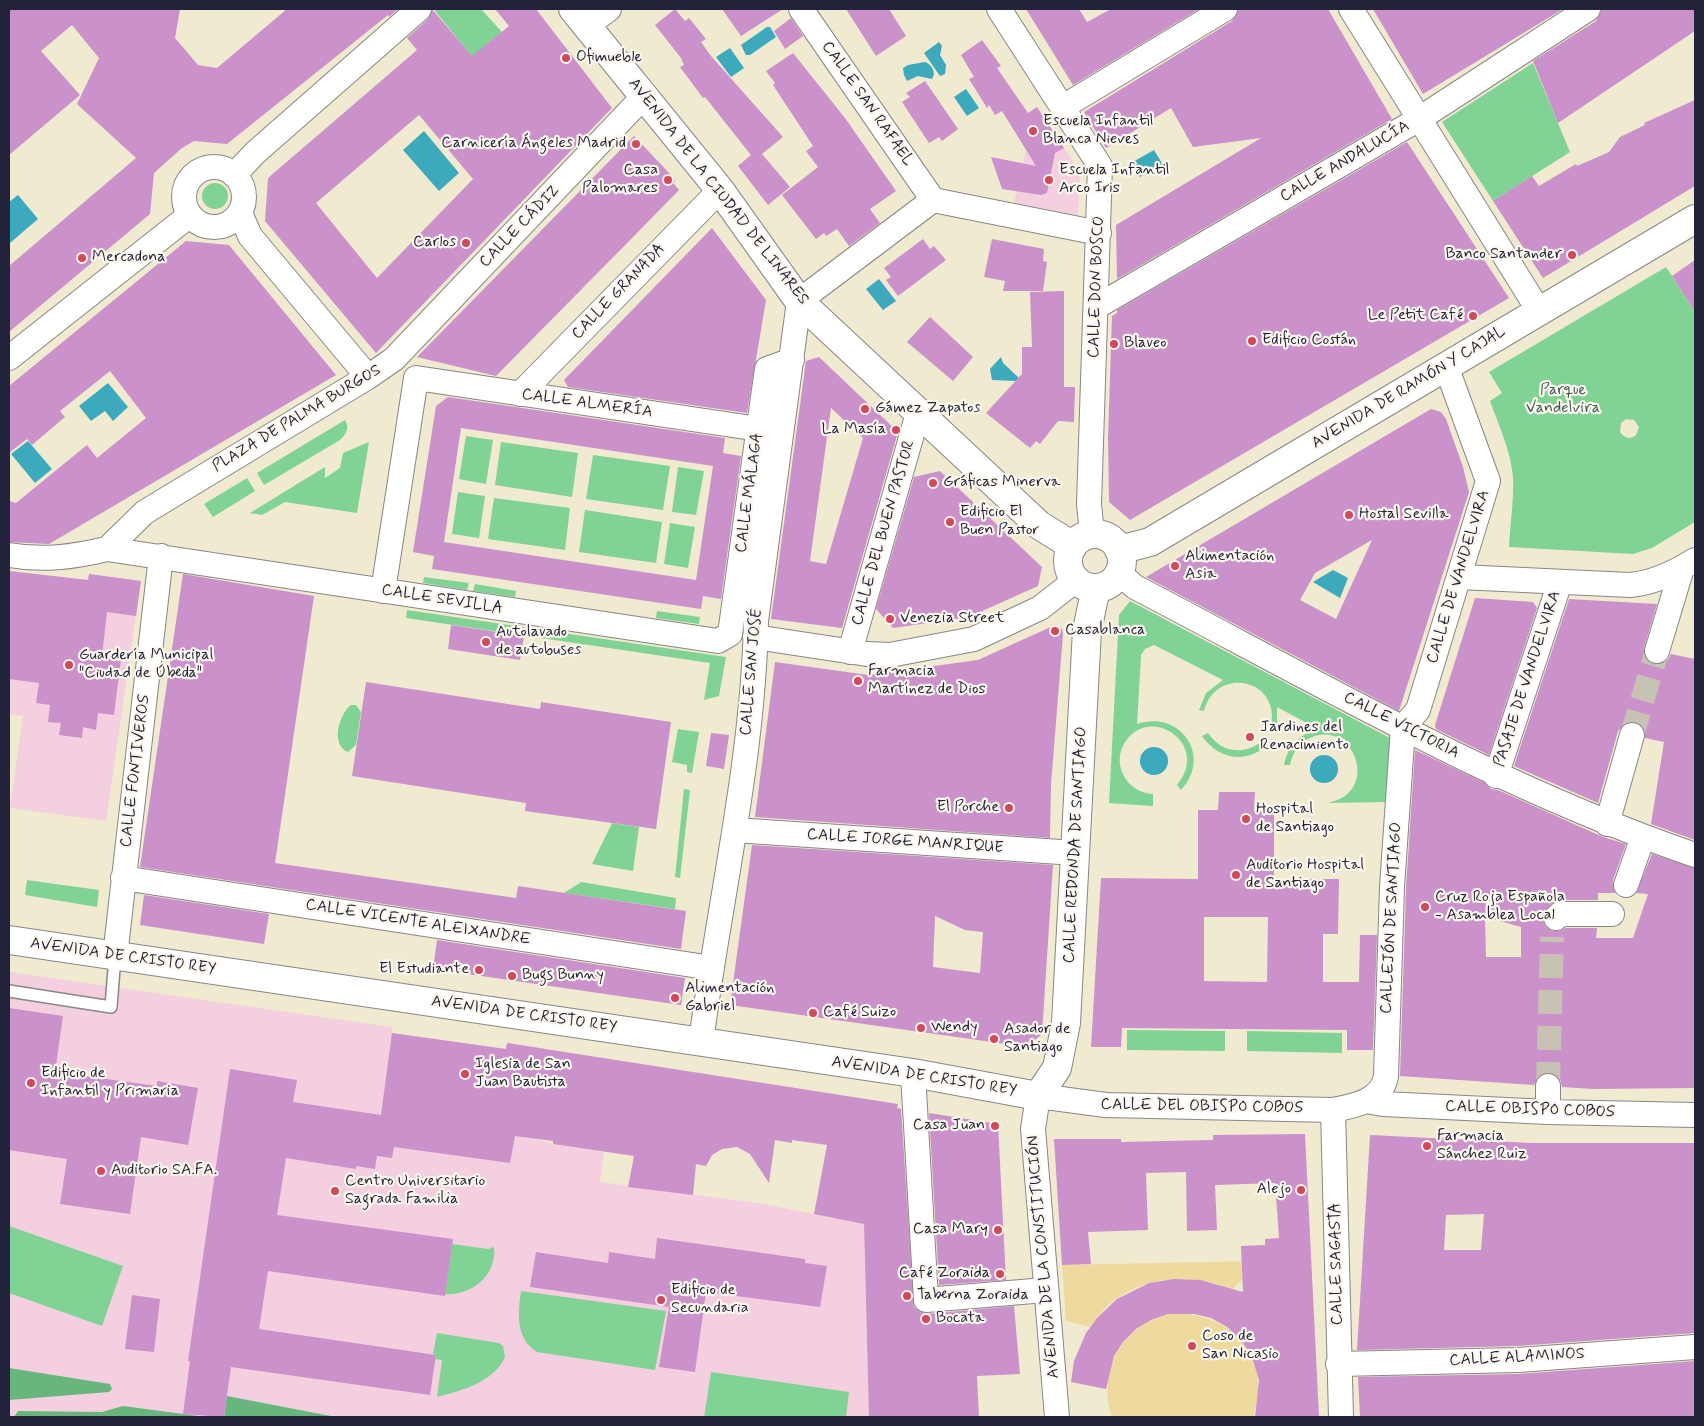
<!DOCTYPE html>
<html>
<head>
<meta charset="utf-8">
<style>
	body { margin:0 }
	#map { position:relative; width:1704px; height:1426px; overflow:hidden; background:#f0ead1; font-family:Mynerve,sans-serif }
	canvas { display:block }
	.frame { position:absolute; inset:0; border:10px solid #22223b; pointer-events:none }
</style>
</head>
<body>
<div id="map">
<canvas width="1704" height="1426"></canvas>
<div class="frame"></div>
</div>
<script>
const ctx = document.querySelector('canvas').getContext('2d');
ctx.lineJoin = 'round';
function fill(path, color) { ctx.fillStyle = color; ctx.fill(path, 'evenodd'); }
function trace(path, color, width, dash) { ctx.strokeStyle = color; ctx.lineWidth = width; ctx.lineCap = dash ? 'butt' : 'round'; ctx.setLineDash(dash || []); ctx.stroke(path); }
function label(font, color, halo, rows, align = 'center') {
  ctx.font = font + ' Mynerve,sans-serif'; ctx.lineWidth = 4.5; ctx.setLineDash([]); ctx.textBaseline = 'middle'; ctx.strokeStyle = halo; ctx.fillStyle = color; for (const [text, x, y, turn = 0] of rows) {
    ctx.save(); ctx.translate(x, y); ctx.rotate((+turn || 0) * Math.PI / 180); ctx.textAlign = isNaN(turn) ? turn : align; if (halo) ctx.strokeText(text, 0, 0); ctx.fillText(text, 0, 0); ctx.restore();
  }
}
fill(new Path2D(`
	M1057,137L1080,173L1078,215L1014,203L1026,151H1036Z
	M9,571L87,580L89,574L141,581L106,821L10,808L23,716L9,714Z
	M9,972L392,1027V1033L505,1049L507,1043L547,1049L534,1138L553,1144L604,1152L600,1182L764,1204L864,1224L869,1417H9Z`), '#f3cfdf');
fill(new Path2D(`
	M437,9H481L502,32L488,43L507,99L435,11Z
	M1533,63L1570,152L1493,201L1442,122Z
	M202 196a13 13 0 1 1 26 0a13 13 0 1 1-26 0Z
	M1666,267L1695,312V522L1652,548L1633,554L1509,547C1510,524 1514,501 1513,478C1511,451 1499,426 1490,401L1502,393L1489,372ZM1626,419L1634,420L1639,427L1636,435C1630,440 1624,438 1620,432L1621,423Z
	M345,420C350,428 346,434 340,440L264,485L257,473Z
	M466,436L493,440L486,484L459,479Z
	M369,442L357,513L285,502L262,515L250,513L325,467V478L340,468L343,453Z
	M501,442L578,453L572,497L495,485Z
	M593,455L670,466L663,510L586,499Z
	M678,467L704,471L696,515L672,512Z
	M247,478L255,491L213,517L204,504Z
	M458,492L485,496L479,538L452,534Z
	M494,498L570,508L565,550L488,539Z
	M585,510L662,522L656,563L579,552Z
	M670,523L695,527L688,568L664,564Z
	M424,577L469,583L467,590L423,583Z
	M475,584L516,591L515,597L473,591Z
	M1130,601L1392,739L1389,802L1327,803C1384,793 1352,713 1306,740C1297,746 1292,755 1290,765H1284C1288,745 1300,734 1318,729L1277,707V727L1271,726C1281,679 1216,665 1204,711L1199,710L1206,693L1223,680L1154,645L1145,649L1141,655L1137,724C1180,709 1213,756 1181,790L1177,785C1212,744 1148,702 1124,744C1119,753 1118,764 1123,774C1129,787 1140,793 1153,794V806L1109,803L1119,615Z
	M407,610L726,657L719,696L704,700L710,663L406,618Z
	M657,611L700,617L699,624L656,618Z
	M351,705H356L361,712L356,745L348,752C330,745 339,714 351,705Z
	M678,729L699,732L692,773L687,772V765L672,762Z
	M1208,733C1221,752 1242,756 1261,742L1266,746C1244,765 1217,758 1202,736Z
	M684,789L690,790L680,878L675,877Z
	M612,823L639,827L633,871L592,864Z
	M27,880L99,890L97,907L25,895Z
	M581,882L676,898L675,909L564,893Z
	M1127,1030L1225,1031V1051L1127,1050Z
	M1247,1031L1342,1033V1053L1247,1051Z
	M9,1226L123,1266L102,1326L9,1293Z
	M452,1244L488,1249L494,1247C497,1275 472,1296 445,1294Z
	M521,1291L666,1311L655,1370L537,1352C515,1338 518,1313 521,1291Z
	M437,1333L499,1343L503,1346L505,1357C494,1382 461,1391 437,1397L442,1360L435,1359L436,1355L433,1354Z
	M711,1372L849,1392L846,1417H704Z`), '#81d395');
fill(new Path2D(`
	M9,1368L110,1384L112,1389L109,1392L9,1400Z
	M227,1396L336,1417H224Z
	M123,1406L206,1417H14L18,1411L102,1412Z`), '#68b57e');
fill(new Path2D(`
	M1257,1261V1264L1232,1290C1184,1269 1119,1278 1091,1327L1066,1321L1062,1265Z
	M1177,1313C1235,1316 1273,1358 1253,1417H1112C1096,1368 1125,1320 1177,1313Z`), '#eeda9e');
fill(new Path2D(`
	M767,27H770L776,37L750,55H746L741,45Z
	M939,42L942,46L940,55L946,65L945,74L940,76L924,53Z
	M730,48L744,68L731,77L716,57Z
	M925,62C931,64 937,72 932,79L918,76L907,81L904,75L903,68L908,65Z
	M966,89L979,108L967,116L954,97Z
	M424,131L459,173L439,191L403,150Z
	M1154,150L1163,165L1140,177L1131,163Z
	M18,195L38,219L10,243L9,202Z
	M879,279L896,301L883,310L866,289Z
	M1001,357L1003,363L1019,378L1016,381L992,380L990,369Z
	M108,383L128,407L113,421L105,411L91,421L79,406Z
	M28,441L52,469L35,483L11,454Z
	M1333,570L1348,578L1340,598L1313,582Z
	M1140 761a14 14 0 1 1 28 0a14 14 0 1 1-28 0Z
	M1310 769a14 14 0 1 1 28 0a14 14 0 1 1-28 0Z`), '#3ca9bc');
fill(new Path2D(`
	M9,9H180L175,38L198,65L217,68L287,9H398L389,17L388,15L227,144L194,141L182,148L154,173L150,214L9,332V266L136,158L77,104L99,58L72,25L41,51L80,95L9,155Z
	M432,9L472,56L509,26L495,9H536L612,108L376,353L265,221L268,178L417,50L407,38L428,19ZM419,115L473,179L377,278L316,203Z
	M675,9L685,21L689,18L706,39L701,42L711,56L783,137L762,154L790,187L768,205L738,166L751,155L705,97L703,98L680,67L684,65L681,58L655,25Z
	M722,9H783L741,36Z
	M846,9H889L906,36L876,56Z
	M1026,9H1079L1087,22L1111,9H1199L1073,85Z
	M1239,9H1328L1392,119L1117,279L1116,225L1261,138L1193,147L1171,108L1106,148L1084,112L1232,21Z
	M1373,9H1563L1423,94Z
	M1602,9H1695V31L1558,123L1533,61L1596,21Z
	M791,18L803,36L785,49L774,31Z
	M982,40L1001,66L997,68L1028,113L1037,107L1064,148L1055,153L1047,193L1041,195L1002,189L991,157L1036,166L1002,111L995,115L989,105L987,108L969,79L974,77L961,55Z
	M793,53L845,118L896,191L870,209L880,223L849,246L837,229L826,236L824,233L816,239L782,195L818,167L806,151L813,146L773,85L775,83L766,71Z
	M925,81L958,129L942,141L939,137L929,143L902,102L910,97L906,93Z
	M1695,100V186L1543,278L1493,201L1532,176L1539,186L1576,164L1577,166L1609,152L1620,137L1645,125L1644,123Z
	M634,136L670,174L675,181L673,183L679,190L637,233L496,376L417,357Z
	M1407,142L1509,298L1130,520L1109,502L1108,438L1112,316L1117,313V310Z
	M712,228L766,300L747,413L568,387L564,380Z
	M923,239L930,249L934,246L946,260L898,296L886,280L891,277L884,268Z
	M992,239L1044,249L1043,261L1047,262L1043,291H1003L1005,281L984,277Z
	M186,241L229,245L336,375L49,544L9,542V501L16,503L87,445L97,458L146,418L110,371L60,411L65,417L32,445L27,439L9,453V386Z
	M1695,260V312L1672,276Z
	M1064,291V387H1075L1074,422L1058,421L1040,444L1036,441L1030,448L986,413L1022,374V347H1032L1030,292Z
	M930,317L973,357L953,381L907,342Z
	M819,357L898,432L842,628L771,619L806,361ZM831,408L863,438L826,564L810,561Z
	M448,397L725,438L723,453L741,456L721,599L703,596L701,609L432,569L434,556L413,552L436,406ZM461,428L713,466L696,580L444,542Z
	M1431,409L1441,412L1446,419L1463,467L1469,492L1399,711L1146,577ZM1372,540L1336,619L1300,600L1315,573Z
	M940,471L1042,567L1038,586L969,617L893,628L876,609L914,477Z
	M9,571L88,580L89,574L141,581L136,616L107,612L102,656L121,659L114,715L98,713L96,730L83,727L82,738L59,735L61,723L48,722L50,705L36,703L39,683L9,679Z
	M183,574L314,596L275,863L516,898L518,886L686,911L681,949L140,867Z
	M1475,598L1533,602L1537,608L1489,755L1436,729L1435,725Z
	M1569,599L1657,604L1644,648L1647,660L1654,664H1661L1667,661L1671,654L1695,659V840L1651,824L1664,742L1645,738L1642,726L1636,722H1628L1618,731L1598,803L1514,766Z
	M451,625L524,636L520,660L448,649Z
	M1055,625L1062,629L1063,634L1051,785L1050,838L755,817L775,662L868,675L978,660Z
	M366,682L540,709L541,702L671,722L656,829L525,811L526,803L352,776Z
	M711,733L729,735L724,769L706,766Z
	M1415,750L1485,783L1491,789L1498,790L1603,837L1626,844L1613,880L1615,893H1598V900H1560L1551,904L1543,914V921L1546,927L1552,931H1559L1566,928H1597L1596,938H1633L1648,894L1636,893L1652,854L1695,868V1088L1593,1089L1562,1087L1560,1079L1548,1072L1541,1074L1534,1085L1400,1076L1406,888ZM1485,917L1521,927V957H1486Z
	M1219,792H1255L1254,811H1274V879H1339L1338,934H1323V982H1359L1360,935H1377L1373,1050H1347V1030L1122,1028L1121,1047H1091L1101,878L1198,879V810H1218ZM1204,917H1268L1267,982L1204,981Z
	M752,845L1053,865L1042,1034L1027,1047L730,1005ZM935,916L965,930L983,932L980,973L933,967Z
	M144,895L269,914L264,944L140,925Z
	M437,940L685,978L681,1005L433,969Z
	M9,1008L63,1016L55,1072L157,1086V1081L198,1088L188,1145L141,1137L130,1214L60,1204L67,1159L9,1150Z
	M392,1033L506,1049L507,1043L898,1104L897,1108L901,1109L914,1307L920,1312L927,1314L1014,1306L1020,1374L977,1376L979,1417H869L864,1224L814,1214L827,1145L792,1140V1143L775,1140L769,1183L750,1154L737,1147L722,1149L712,1155L706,1166L696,1164L693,1195L628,1187L634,1156L553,1144V1141L515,1136L510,1163L394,1147L392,1158L377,1156L375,1169L356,1166V1169L286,1158L277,1215L453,1239L445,1296L268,1271L259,1329L436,1355L430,1395L231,1367L224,1417L183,1414L190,1361H188L230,1069L297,1080L293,1102L381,1115Z
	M929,1113L998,1124L1006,1280L939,1285Z
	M1305,1134L1319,1417H1255L1259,1380L1251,1354L1240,1339L1227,1327L1211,1318L1194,1314H1168L1151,1320L1136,1329L1123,1342L1114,1356L1106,1389L1071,1382L1074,1361L1086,1333L1097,1318L1117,1299L1149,1283L1174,1279L1200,1280L1243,1292L1241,1246L1265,1245V1239L1279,1238L1275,1183L1215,1185L1217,1230L1187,1231L1186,1172L1146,1173L1148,1230L1088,1232L1091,1264L1062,1265L1054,1139H1121V1142L1213,1140V1135Z
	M1370,1135L1532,1143H1695V1333L1517,1346L1357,1350ZM1484,1214L1481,1250H1444L1446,1215Z
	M657,1238L805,1259V1263L827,1266L820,1307L706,1292L695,1372L659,1367L669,1307L530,1287L536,1252L608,1263L609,1252L655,1259Z
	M132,1295L160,1299L154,1352L125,1349Z
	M1695,1361V1417H1360L1358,1377L1518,1374Z`), '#cb91ca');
trace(new Path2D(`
	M1632,735L1657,651
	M1548,1086L1552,937`), '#c7c2b3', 24, [24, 12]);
const lane = new Path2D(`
	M9,991L111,1007L115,956`);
const street = new Path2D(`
	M801,9L933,200L1099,233
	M999,9L1100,166L1089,504L1092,534
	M1351,9L1539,311
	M586,26L609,9
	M1063,107L1225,9
	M184 197a30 30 0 1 1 60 0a30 30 0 1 1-60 0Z
	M234,175L256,152L419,9
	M240,213L250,236L368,377
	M1096,307L1419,119L1588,9
	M9,358L190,215
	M416,378L759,429
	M520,394L720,190
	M107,549L145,512L368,377L394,359L645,95
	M9,555C43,561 73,557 107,549L718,641L730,634L767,369L792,360
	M1119,573L1135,587C1319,683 1499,788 1695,855
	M1460,577L1630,585C1653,583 1676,572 1695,560
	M383,591L416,378
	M755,637L867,654L890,655L974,639L1040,608L1076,580
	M1657,651L1682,568
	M850,652L918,413
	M1403,727L1418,710L1488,481L1446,366
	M1496,776L1560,582
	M1607,824L1632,735
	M735,830L1075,853
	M123,878L712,968
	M1626,885L1643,837
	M1556,918L1560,914H1612
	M115,956L161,556
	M701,1042C719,902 753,763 756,621L799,301L933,200
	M913,1073L926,1300L1045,1290
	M1366,1101L1383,1104L1548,1112L1695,1115
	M1333,1110L1341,1417
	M1548,1112V1086
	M1338,1364L1518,1360L1695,1347
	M1057,1417L1033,1129L1038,1096L1106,1105L1333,1110C1354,1106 1382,1101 1386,1076L1392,887L1403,727`);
const secondary = new Path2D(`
	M573,9L720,190L799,301L1039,525L1073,546
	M1068 561a27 27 0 1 1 54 0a27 27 0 1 1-54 0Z
	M1119,550L1150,542L1695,219
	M9,940L913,1073L1038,1096L1057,1068L1066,1023L1087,630L1096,588`);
trace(lane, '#898686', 14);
trace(street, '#898686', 26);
trace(secondary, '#898686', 30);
trace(lane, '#fff', 11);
trace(street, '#fff', 24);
trace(secondary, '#fff', 28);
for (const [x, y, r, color] of [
	[566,58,5,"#d1495b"],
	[1033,131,5,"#d1495b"],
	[636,144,5,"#d1495b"],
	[668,180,5,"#d1495b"],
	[1049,180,5,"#d1495b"],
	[466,243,5,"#d1495b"],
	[1572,255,5,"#d1495b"],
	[82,258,5,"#d1495b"],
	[1473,316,5,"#d1495b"],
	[1252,341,5,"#d1495b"],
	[1114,344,5,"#d1495b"],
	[865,409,5,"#d1495b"],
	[896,430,5,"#d1495b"],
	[933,483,5,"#d1495b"],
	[1349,515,5,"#d1495b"],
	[950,522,5,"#d1495b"],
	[1175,566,5,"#d1495b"],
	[890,619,5,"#d1495b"],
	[1055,631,5,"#d1495b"],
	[486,642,5,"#d1495b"],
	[69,665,5,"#d1495b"],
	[858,681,5,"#d1495b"],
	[1250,737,5,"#d1495b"],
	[1009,808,5,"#d1495b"],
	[1246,819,5,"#d1495b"],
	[1236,875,5,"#d1495b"],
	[1425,907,5,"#d1495b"],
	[479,970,5,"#d1495b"],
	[512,976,5,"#d1495b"],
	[675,998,5,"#d1495b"],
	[813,1013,5,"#d1495b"],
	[921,1028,5,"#d1495b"],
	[994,1039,5,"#d1495b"],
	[465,1074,5,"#d1495b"],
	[31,1083,5,"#d1495b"],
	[995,1126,5,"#d1495b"],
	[1427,1146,5,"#d1495b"],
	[101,1171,5,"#d1495b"],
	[1301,1190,5,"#d1495b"],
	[335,1191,5,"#d1495b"],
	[998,1230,5,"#d1495b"],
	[1000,1274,5,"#d1495b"],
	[907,1296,5,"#d1495b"],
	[661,1300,5,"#d1495b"],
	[926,1319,5,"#d1495b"],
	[1192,1346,5,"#d1495b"]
]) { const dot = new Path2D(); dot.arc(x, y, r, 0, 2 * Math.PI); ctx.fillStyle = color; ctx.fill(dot); trace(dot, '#fbf7ec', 2); }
label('16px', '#22223b', '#fbf7ec', [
	["Ofimueble",576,58],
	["Escuela Infantil",1043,122],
	["Blanca Nieves",1043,140],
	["Carnicería Ángeles Madrid",626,144,"right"],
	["Casa",658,171,"right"],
	["Palomares",658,189,"right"],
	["Escuela Infantil",1059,171],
	["Arco Iris",1059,189],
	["Carlos",456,243,"right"],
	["Banco Santander",1562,255,"right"],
	["Mercadona",92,258],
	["Le Petit Café",1463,316,"right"],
	["Edificio Costán",1262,341],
	["Blaveo",1124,344],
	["Gámez Zapatos",875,409],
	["La Masía",886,430,"right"],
	["Gráficas Minerva",943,483],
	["Edificio El",960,513],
	["Buen Pastor",960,531],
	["Hostal Sevilla",1359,515],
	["Alimentación",1185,557],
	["Asia",1185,575],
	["Venezia Street",900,619],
	["Casablanca",1065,631],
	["Autolavado",496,633],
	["de autobuses",496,651],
	["Guardería Municipal",79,656],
	["\"Ciudad de Úbeda\"",79,674],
	["Farmacia",868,672],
	["Martínez de Dios",868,690],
	["Jardines del",1260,728],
	["Renacimiento",1260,746],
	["El Porche",999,808,"right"],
	["Hospital",1256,810],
	["de Santiago",1256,828],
	["Auditorio Hospital",1246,866],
	["de Santiago",1246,884],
	["Cruz Roja Española",1435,898],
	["- Asamblea Local",1435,916],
	["El Estudiante",469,970,"right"],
	["Bugs Bunny",522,976],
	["Alimentación",685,989],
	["Gabriel",685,1007],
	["Café Suizo",823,1013],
	["Wendy",931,1028],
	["Asador de",1004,1030],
	["Santiago",1004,1048],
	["Iglesia de San",475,1065],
	["Juan Bautista",475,1083],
	["Edificio de",41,1074],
	["Infantil y Primaria",41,1092],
	["Casa Juan",985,1126,"right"],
	["Farmacia",1437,1137],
	["Sánchez Ruiz",1437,1155],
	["Auditorio SA.FA.",111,1171],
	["Centro Universitario",345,1182],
	["Sagrada Familia",345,1200],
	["Alejo",1291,1190,"right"],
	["Casa Mary",988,1230,"right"],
	["Café Zoraida",990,1274,"right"],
	["Edificio de",671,1291],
	["Secundaria",671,1309],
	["Taberna Zoraida",917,1296],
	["Bocata",936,1319],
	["Coso de",1202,1337],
	["San Nicasio",1202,1355]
], 'left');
label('16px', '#22223b', '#fbf7ec', [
	["CALLE SAN RAFAEL",867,104,55],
	["CALLE ANDALUCÍA",1345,162,-30],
	["AVENIDA DE LA CIUDAD DE LINARES",718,192,52],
	["CALLE CÁDIZ",520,227,-46],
	["CALLE DON BOSCO",1097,287,-88],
	["CALLE GRANADA",619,292,-46],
	["AVENIDA DE RAMÓN Y CAJAL",1409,388,-31],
	["CALLE ALMERÍA",587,404,8],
	["PLAZA DE PALMA BURGOS",297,419,-31],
	["CALLE MÁLAGA",750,493,-82],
	["CALLE DEL BUEN PASTOR",884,533,-74],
	["CALLE DE VANDELVIRA",1459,577,-73],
	["CALLE SEVILLA",442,600,9],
	["CALLE SAN JOSÉ",752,672,-85],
	["PASAJE DE VANDELVIRA",1528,679,-72],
	["CALLE VICTORIA",1401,726,27],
	["CALLE FONTIVEROS",136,771,-83],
	["CALLE JORGE MANRIQUE",905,842,4],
	["CALLE REDONDA DE SANTIAGO",1076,845,-87],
	["CALLEJÓN DE SANTIAGO",1392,918,-87],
	["CALLE VICENTE ALEIXANDRE",418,923,9],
	["AVENIDA DE CRISTO REY",123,957,8],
	["AVENIDA DE CRISTO REY",524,1015,8],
	["AVENIDA DE CRISTO REY",924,1077,9],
	["CALLE DEL OBISPO COBOS",1202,1107,1],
	["CALLE OBISPO COBOS",1530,1110,2],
	["AVENIDA DE LA CONSTITUCIÓN",1044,1257,-95],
	["CALLE SAGASTA",1337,1264,-91],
	["CALLE ALAMINOS",1517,1358,-3]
]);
label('16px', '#3e5756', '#fbf7ec', [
	["Parque",1563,391],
	["Vandelvira",1563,409]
]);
</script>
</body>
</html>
